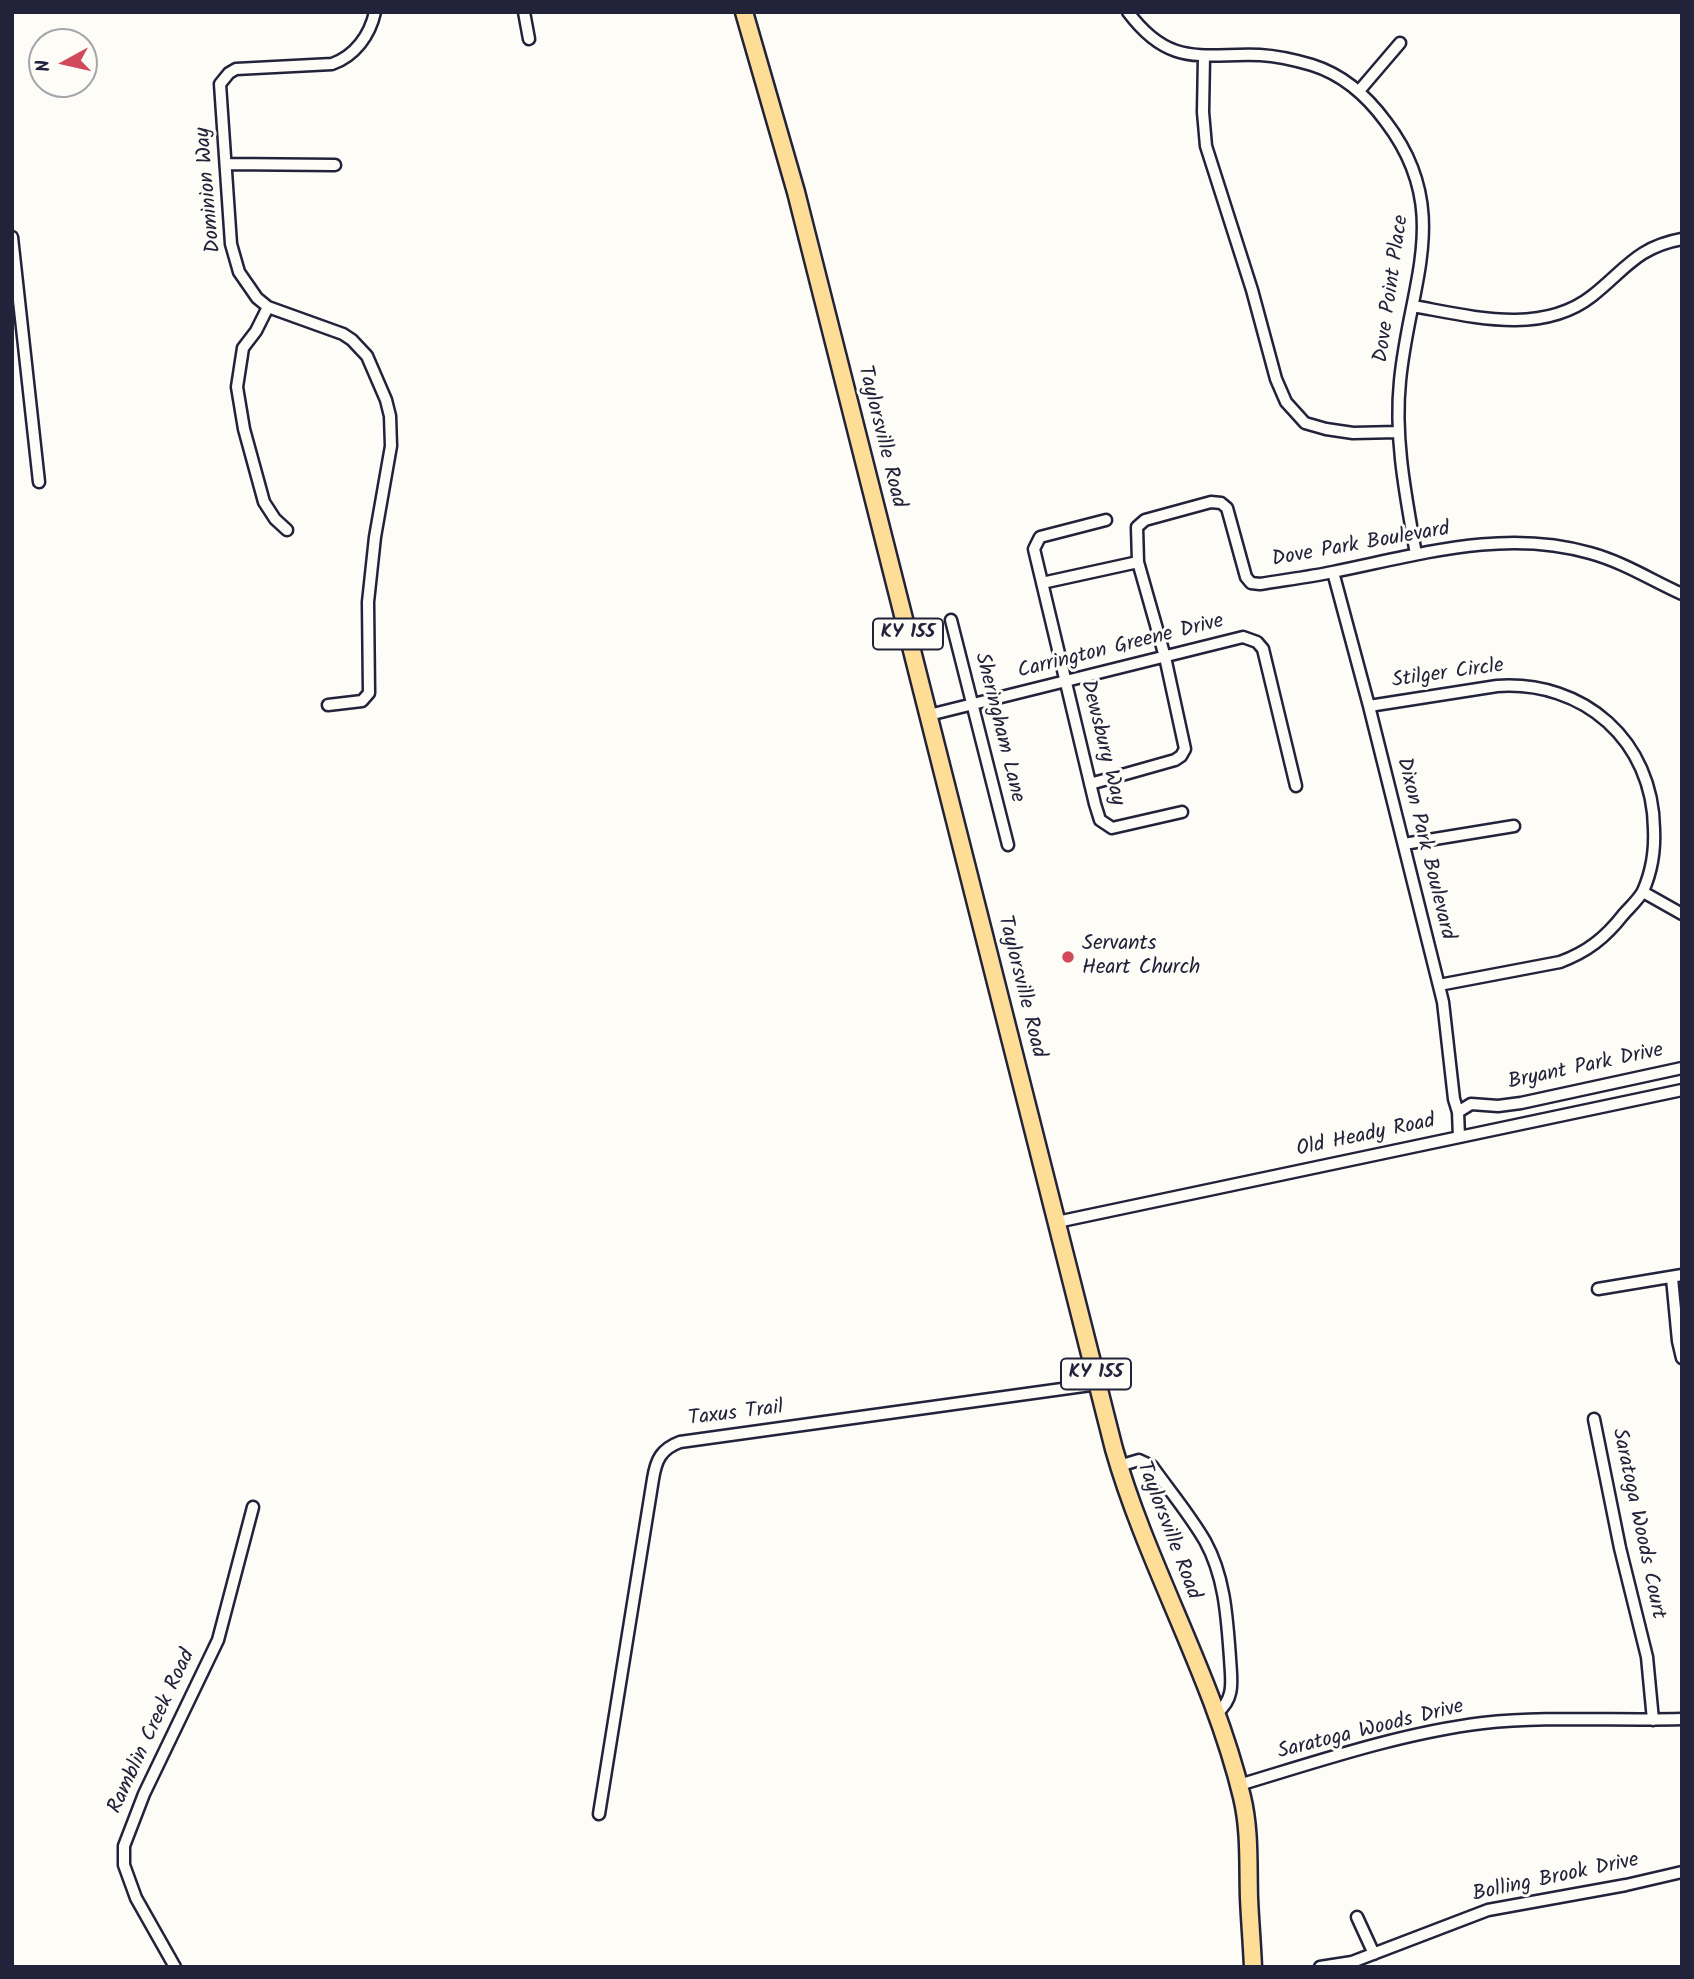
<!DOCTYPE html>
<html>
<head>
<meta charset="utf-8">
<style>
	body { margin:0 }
	#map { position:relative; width:1694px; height:1979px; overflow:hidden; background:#fdfcf7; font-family:Kalam,sans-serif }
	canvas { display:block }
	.frame { position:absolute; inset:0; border:14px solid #22223b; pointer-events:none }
	.north { position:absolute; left:28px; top:28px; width:70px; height:70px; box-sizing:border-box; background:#fdfcf7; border:2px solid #a5a5ac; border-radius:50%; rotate:262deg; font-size:19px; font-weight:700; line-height:28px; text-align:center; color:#22223b }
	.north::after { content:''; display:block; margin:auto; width:24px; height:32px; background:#d1495b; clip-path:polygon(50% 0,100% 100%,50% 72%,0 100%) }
</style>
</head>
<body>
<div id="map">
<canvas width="1694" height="1979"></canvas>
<div class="frame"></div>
<div class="north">N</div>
</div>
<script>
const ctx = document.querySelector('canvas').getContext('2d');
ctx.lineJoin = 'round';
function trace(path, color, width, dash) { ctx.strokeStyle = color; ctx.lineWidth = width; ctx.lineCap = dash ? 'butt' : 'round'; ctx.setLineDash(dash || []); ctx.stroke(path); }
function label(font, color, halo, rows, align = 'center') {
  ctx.font = font + ' Kalam,sans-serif'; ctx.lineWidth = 6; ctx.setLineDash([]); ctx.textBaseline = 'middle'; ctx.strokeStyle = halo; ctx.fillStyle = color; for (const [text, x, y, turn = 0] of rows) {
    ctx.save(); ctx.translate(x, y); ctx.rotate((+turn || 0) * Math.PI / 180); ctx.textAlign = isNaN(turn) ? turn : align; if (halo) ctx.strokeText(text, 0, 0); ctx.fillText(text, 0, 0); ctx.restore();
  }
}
const minor = new Path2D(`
	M524,12L529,39
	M1128,12C1170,68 1201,53 1260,55C1278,56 1295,60 1312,65C1344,75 1367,96 1386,122C1454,211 1409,284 1400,381C1394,439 1406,497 1416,554
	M1204,57L1203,112L1206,146L1252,290L1276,379L1286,402L1305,423L1326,429L1353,433L1398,432
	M1359,91L1400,43
	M226,164L335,165
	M12,237L39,482
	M1413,306C1470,316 1541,336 1592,296C1625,270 1637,247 1682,239
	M268,307L256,331L243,348L237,387L244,429L264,502L275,519L287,530
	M1106,520L1040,537L1034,549L1095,804L1100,820L1112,828L1182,812
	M1333,572L1369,706L1443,1002L1454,1099L1458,1112L1459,1137
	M1042,583L1138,562
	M951,620L1008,845
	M328,705L362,701L369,693L368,602L375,537L391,446L390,416L386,400L367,356L352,340L343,334L268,307L257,298L239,272L231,244L220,84L229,73L236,69L332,64C355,56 370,35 375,12
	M1369,706L1497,686C1584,680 1653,741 1654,829C1655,850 1652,871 1643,891C1639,899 1629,908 1623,915C1605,938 1587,952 1560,962L1439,985
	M929,715L1243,637L1257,642L1263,649L1296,786
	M1090,784L1175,760L1181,756L1185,749L1165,657L1138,562L1137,527L1145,520L1211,502L1221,503L1227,508L1246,577L1251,583L1260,584C1284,580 1309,577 1333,572C1418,555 1504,528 1590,553C1623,562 1651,580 1682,594
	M1404,844L1514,826
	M1643,892L1682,914
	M1458,1112L1471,1104L1498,1106L1521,1103L1682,1068
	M1057,1222L1682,1090
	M1672,1278L1678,1341L1682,1358
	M1598,1289L1682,1275
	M1594,1419L1620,1548L1647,1657L1653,1720
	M1119,1466L1139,1460L1152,1466C1169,1490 1190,1515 1205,1541C1225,1577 1227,1618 1230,1658C1231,1679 1236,1698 1217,1713
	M1239,1785C1319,1761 1401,1733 1483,1723C1549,1716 1616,1721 1682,1719
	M599,1814L653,1479C656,1460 661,1449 680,1442L1098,1384
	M1357,1917L1374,1954
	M175,1967L136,1898L124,1865V1846L144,1794L218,1640L253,1507
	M1320,1967L1352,1962L1488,1910L1626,1885L1682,1872`);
const primary = new Path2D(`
	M744,12L796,192L1114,1449C1148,1568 1213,1676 1242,1797C1250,1830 1248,1864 1249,1898C1250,1921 1252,1944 1253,1967`);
trace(minor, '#22223b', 15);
trace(primary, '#22223b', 21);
trace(minor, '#fdfcf7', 10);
trace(primary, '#fedd96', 16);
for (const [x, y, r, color] of [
	[1068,957,7,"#d1495b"]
]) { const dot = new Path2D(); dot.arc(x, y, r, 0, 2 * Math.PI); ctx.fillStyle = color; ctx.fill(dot); trace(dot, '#fdfcf7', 2.5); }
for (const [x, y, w] of [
	[908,634,70],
	[1096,1374,70]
]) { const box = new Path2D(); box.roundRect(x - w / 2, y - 15.5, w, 31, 5); ctx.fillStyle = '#fdfcf7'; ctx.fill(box); trace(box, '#22223b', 2); }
label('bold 19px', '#22223b', null, [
	["KY 155",908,634],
	["KY 155",1096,1374]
]);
label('21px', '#22223b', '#fdfcf7', [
	["Dominion Way",210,190,-95],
	["Dove Point Place",1393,289,-82],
	["Taylorsville Road",880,437,76],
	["Dove Park Boulevard",1361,546,-10],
	["Carrington Greene Drive",1121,648,-14],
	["Stilger Circle",1448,675,-8],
	["Sheringham Lane",998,728,76],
	["Dewsbury Way",1101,743,76],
	["Dixon Park Boulevard",1424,849,76],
	["Taylorsville Road",1020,987,76],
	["Bryant Park Drive",1586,1068,-12],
	["Old Heady Road",1366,1137,-12],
	["Taxus Trail",736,1415,-7],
	["Saratoga Woods Court",1637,1524,78],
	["Taylorsville Road",1167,1531,69],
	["Saratoga Woods Drive",1371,1731,-14],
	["Ramblin Creek Road",153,1732,-65],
	["Bolling Brook Drive",1556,1879,-12]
]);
label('21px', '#22223b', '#fdfcf7', [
	["Servants",1082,945],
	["Heart Church",1082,969]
], 'left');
</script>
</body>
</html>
